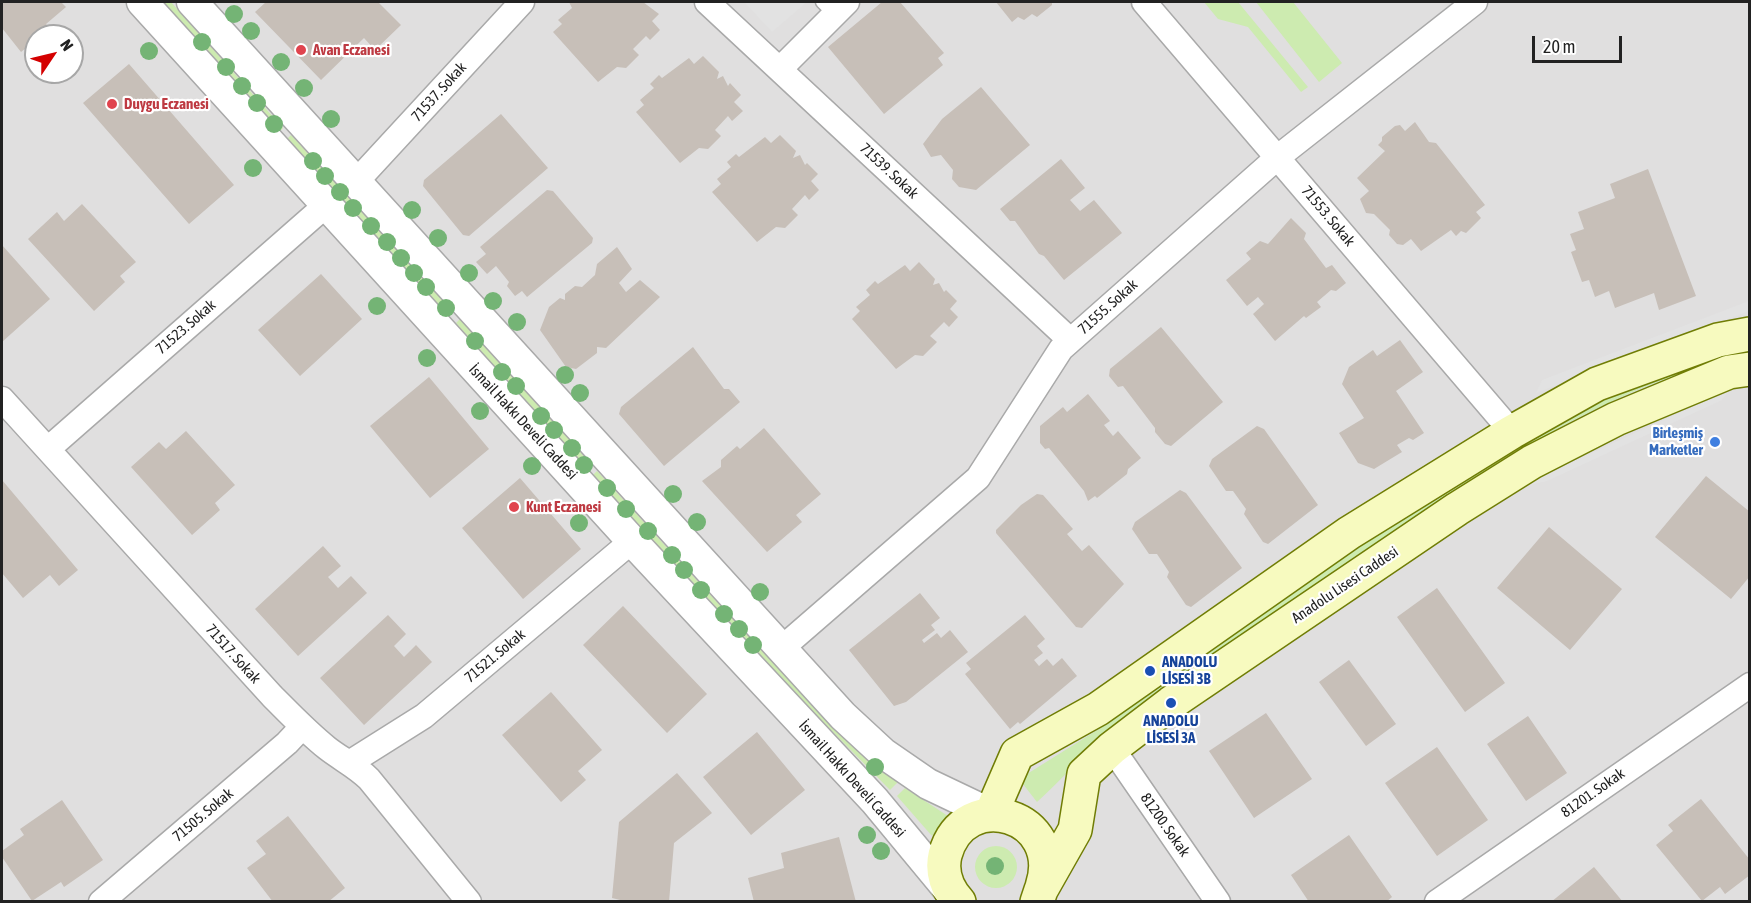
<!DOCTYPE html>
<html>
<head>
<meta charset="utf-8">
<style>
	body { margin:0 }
	#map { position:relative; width:1751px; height:903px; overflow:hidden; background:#f2efe9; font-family:"Asap Condensed",sans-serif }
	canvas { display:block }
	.frame { position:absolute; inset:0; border:3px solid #222; pointer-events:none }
	.north { position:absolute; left:24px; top:24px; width:60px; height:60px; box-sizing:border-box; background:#fff; border:2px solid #a7a7a7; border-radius:50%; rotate:55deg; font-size:16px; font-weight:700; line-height:24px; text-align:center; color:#222 }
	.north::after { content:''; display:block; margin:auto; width:21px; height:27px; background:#d40000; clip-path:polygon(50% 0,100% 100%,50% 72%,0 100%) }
	.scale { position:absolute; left:1532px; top:36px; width:90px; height:27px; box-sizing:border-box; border:3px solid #222; border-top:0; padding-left:8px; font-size:18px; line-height:21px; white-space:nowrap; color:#222; -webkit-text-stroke:4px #fff; paint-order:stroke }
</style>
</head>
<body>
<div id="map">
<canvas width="1751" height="903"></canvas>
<div class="frame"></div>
<div class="north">N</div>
<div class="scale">20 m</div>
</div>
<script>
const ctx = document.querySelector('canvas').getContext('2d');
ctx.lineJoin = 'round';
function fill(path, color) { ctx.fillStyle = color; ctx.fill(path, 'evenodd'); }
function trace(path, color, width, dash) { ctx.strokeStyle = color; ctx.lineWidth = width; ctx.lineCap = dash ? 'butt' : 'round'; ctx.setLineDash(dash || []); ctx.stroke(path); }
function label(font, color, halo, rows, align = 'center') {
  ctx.font = font + ' "Asap Condensed",sans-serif'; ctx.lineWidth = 4.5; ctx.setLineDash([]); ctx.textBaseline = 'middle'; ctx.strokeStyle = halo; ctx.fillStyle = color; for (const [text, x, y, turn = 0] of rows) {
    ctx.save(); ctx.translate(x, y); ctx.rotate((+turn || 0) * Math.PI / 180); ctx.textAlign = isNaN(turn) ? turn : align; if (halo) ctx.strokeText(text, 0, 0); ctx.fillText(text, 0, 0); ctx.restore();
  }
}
fill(new Path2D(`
	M2,2H1749V901H2ZM36,36H72V72H36Z`), '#e0dfdf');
fill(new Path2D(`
	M161,2H171L283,128L278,134Z
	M1204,2H1238L1308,87L1301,92L1248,27L1218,19Z
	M1256,2H1293L1342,63L1319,82Z
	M291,135L455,312L449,316L285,141Z
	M461,318L592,465L586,470L456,323Z
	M1749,346V356C1585,387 1441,502 1307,596C1241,642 1169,687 1106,737C1082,756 1060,781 1037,802L1019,779L1099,729L1427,500L1607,393Z
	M597,471C695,577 790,687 898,782L890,790L773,671L593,475Z
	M905,788L948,816L932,836L897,796Z
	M975 867a21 21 0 1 1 42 0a21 21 0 1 1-42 0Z`), '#cdebb0');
fill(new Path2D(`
	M744,2H807L772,32Z
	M1749,301V311L1536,393L1542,380Z
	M1730,389L1722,400L1547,481L1516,488Z`), '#e2e2e2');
fill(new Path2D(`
	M2,2H61L66,7L46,24L56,36H36V47L32,43L21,52L2,28Z
	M266,2H378L401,25L375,50L364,38L321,80L255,12Z
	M569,2H643L659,14L652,21L660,30L650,40L646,36L633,49L639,55L626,68L617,67L598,82L553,32L562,24L558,20L572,8Z
	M882,2H900L944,53L938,58L943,65L884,114L828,47Z
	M996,2H1052V5L1037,17L1032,14L1024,20L1018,17L1012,22Z
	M703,56L719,72L717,79L723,76L728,86L730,83L741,95L734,102L743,111L732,121L728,116L715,130L721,136L708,149L699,148L680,163L636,112L644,105L640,100L654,88L650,84L659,75L662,78L689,58L694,64Z
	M129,64L234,185L189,224L83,103Z
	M981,87L1030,145L976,190L959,187L952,179L953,170L941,155L931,157L923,144L942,119Z
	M501,114L548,168L469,236L463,235L423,186L424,180Z
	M1415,122L1429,142L1436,143L1485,205L1476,212L1481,218L1466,233L1461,231L1456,236L1451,230L1421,251L1411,239L1403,245L1397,244L1389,235L1390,230L1374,214L1366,213L1360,199L1369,191L1357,178L1385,151L1378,145L1382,141V137L1395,126L1400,125L1405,131Z
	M780,135L796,151L793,158L800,155L805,165L807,163L818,174L811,181L819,190L809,200L805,195L792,209L798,215L785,228L776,227L757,242L712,192L721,184L717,179L731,167L727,162L736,154L739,157L765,137L771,143Z
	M1061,159L1085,188L1070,200L1080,211L1094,200L1122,233L1064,280L1044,256L1039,254L1015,221H1010L1000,209Z
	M1648,169L1696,296L1659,310L1654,293L1615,308L1609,291L1595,297L1589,280L1582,282L1571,252L1576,250L1570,234L1584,229L1578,212L1615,198L1610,184Z
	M547,190L553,191L593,238L592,243L527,297L522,291L515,296L507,286L509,282L496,266L487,274L476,262L486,254L480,247Z
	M82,204L136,262L120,276L125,282L94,311L28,239L57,212L64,221Z
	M1291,218L1306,233L1304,239L1326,268L1332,265L1346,283L1336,291L1331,290L1317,302L1321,307L1306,318L1304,316L1275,341L1253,314L1264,304L1258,297L1247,306L1226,280L1251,259L1246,253L1260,241L1268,244Z
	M2,245L50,299L2,342Z
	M617,247L632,269L619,283L626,292L640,280L660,297L606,348L597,347V353L576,369L566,367L540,330L549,307L560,298L565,300V294L575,286L582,287L595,275L597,264Z
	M919,262L935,279L933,285L939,283L944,292L946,290L957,301L950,309L958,317L949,327L944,322L930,336L937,342L923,356L915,355L896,369L852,319L860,311L856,307L870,295L866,290L875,281L878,284L905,265L910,271Z
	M321,274L362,319L300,376L258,330Z
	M1161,327L1223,402L1171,446L1165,444L1155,432V428L1123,386L1118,387L1109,376L1110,369Z
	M1400,340L1423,372L1396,391L1424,433L1413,440L1409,438L1397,445L1402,452L1374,469L1358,463L1339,433L1364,418L1342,384L1349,367L1373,350L1377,356Z
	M693,347L724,389H729L740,402L664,466L619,414L621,407Z
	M429,377L489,449L430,498L370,426Z
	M1088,394L1110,421L1104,425L1113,436L1118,431L1141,458L1128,469L1127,474L1097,498L1095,496L1088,501L1084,491L1049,448L1045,449L1040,443V426L1063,407L1067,412Z
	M1257,426L1264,429L1318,505L1268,544L1263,542L1244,514L1246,509L1233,491H1226L1209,466L1212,459Z
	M764,428L821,494L796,515L802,522L767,552L702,481L721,467V460L737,446L740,449Z
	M186,431L235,485L215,503L220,510L192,535L131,467L159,442L166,449Z
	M1706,476L1750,512V576L1731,599L1655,537Z
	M520,478L581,549L523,599L462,528Z
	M2,480L78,570L59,586L50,575L23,598L2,573Z
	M1180,490L1186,493L1242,568L1191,607L1186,605L1167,577L1169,572L1157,554H1149L1132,529L1135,522Z
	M1037,494L1043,495L1073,529L1067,534L1082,551L1089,545L1124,584L1082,628L1076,627L996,533V530L1021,505Z
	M1549,527L1622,589L1570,650L1497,588Z
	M323,546L341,566L328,577L338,588L351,576L367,593L298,656L255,609Z
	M1437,588L1505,683L1465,712L1397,617Z
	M920,593L940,618L931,625L935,630L922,640L924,643L937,633L941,638L950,630L968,652L906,702L894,706L849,650Z
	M623,606L707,694L667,733L583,645Z
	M388,615L406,634L394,646L404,657L416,645L432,662L364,725L320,678Z
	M1025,615L1045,639L1037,646L1043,653L1034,660L1039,666L1047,659L1053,666L1062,658L1077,676L1020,724L1018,722L1010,729L965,674L971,669L966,663Z
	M1349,660L1396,724L1366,746L1319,682Z
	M551,692L602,750L578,771L586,780L561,802L502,735Z
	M1266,713L1312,779L1254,818L1209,751Z
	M1528,716L1567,773L1526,801L1487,744Z
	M757,732L805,790L751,835L703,777Z
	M1437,747L1488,820L1437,856L1385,783Z
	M677,773L712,813L674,843L669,902H628L612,898L619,822Z
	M1701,799L1750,860V875L1725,894L1720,887L1702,901L1656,845L1673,831L1668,825Z
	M62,800L103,860L64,887L61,882L32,901L2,857V851L24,835L20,829Z
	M288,816L345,888L328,902H273L247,868L266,854L256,841Z
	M1349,835L1392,897L1386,902H1309L1291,875Z
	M839,837L856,902H754L748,878L784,868L781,853Z
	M1594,867L1623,902H1551Z`), '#c7bfb8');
const service = new Path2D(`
	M822,2L834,14`);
const minor = new Path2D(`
	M707,2L1070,340
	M1144,2L1512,432
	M780,69L847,2
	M355,183L522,2
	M2,399L272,696C290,714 307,732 327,748C341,759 356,766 369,779L469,902
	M48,449L325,206
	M782,648L978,478L1061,349L1278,157L1475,2
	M1112,748L1218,902
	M351,762L424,716L632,541
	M101,902L287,743L302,727
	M1437,902L1750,685`);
const tertiary = new Path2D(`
	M142,2L632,541L875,801L952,894
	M192,2L843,716L883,753L928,784L991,814`);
const secondary = new Path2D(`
	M991,814L1017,754L1098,709L1349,533L1512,432L1597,384L1718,340L1750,334
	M959,902C947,889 941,872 945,855C964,784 1066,815 1042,887
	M1037,902L1041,890L1075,830L1084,774L1112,748L1171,703L1457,509L1532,462L1616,419L1729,372L1750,369`);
trace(service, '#a9a9a9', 15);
trace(minor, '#a9a9a9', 27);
trace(tertiary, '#a9a9a9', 33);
trace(secondary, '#707d05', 36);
trace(service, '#fff', 12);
trace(minor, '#fff', 24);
trace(tertiary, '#fff', 30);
trace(secondary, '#f7fabf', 33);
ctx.fillStyle = '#74b475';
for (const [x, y] of [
	[234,14],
	[251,31],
	[202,42],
	[149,51],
	[281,62],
	[226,67],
	[242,86],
	[304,88],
	[257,103],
	[331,119],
	[274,124],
	[313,161],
	[253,168],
	[325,176],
	[340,192],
	[353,208],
	[412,210],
	[371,226],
	[438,238],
	[387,242],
	[401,258],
	[414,273],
	[469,273],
	[426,287],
	[493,301],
	[377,306],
	[446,308],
	[517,322],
	[475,341],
	[427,358],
	[502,372],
	[565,375],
	[516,386],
	[580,393],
	[480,411],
	[541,416],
	[554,430],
	[572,448],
	[584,465],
	[532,466],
	[607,488],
	[673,494],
	[626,509],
	[697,522],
	[579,523],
	[648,531],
	[672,555],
	[684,570],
	[701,590],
	[760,592],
	[724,614],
	[739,629],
	[753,645],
	[875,767],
	[867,835],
	[881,851],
	[995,866]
]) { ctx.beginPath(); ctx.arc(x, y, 9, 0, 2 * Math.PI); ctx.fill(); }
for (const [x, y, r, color] of [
	[301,50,6,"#e0444e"],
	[112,104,6,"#e0444e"],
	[1715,442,6,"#3f7fe0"],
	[514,507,6,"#e0444e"],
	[1150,671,6,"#1a4fb4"],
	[1171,703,6,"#1a4fb4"]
]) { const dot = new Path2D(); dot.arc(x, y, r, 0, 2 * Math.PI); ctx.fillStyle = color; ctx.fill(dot); trace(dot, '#fff', 2); }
label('bold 15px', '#be3a42', '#fff', [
	["Avan Eczanesi",313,50],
	["Duygu Eczanesi",124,104],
	["Kunt Eczanesi",526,507]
], 'left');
label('15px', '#222', '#fff', [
	["71537. Sokak",439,92,-48],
	["71539. Sokak",889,171,43],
	["71553. Sokak",1328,216,50],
	["71555. Sokak",1108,307,-42],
	["71523. Sokak",186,327,-41],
	["İsmail Hakkı Develi Caddesi",523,422,47],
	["Anadolu Lisesi Caddesi",1345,585,-34],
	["71517. Sokak",233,654,48],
	["71521. Sokak",495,656,-40],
	["İsmail Hakkı Develi Caddesi",852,779,48],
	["81201. Sokak",1593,793,-35],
	["71505. Sokak",203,815,-40],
	["81200. Sokak",1165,825,55]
]);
label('bold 15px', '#366cbe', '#fff', [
	["Birleşmiş",1703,433],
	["Marketler",1703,450]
], 'right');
label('bold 15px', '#164399', '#fff', [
	["ANADOLU",1162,662],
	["LİSESİ 3B",1162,679],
	["ANADOLU",1171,721,"center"],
	["LİSESİ 3A",1171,738,"center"]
], 'left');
</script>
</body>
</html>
